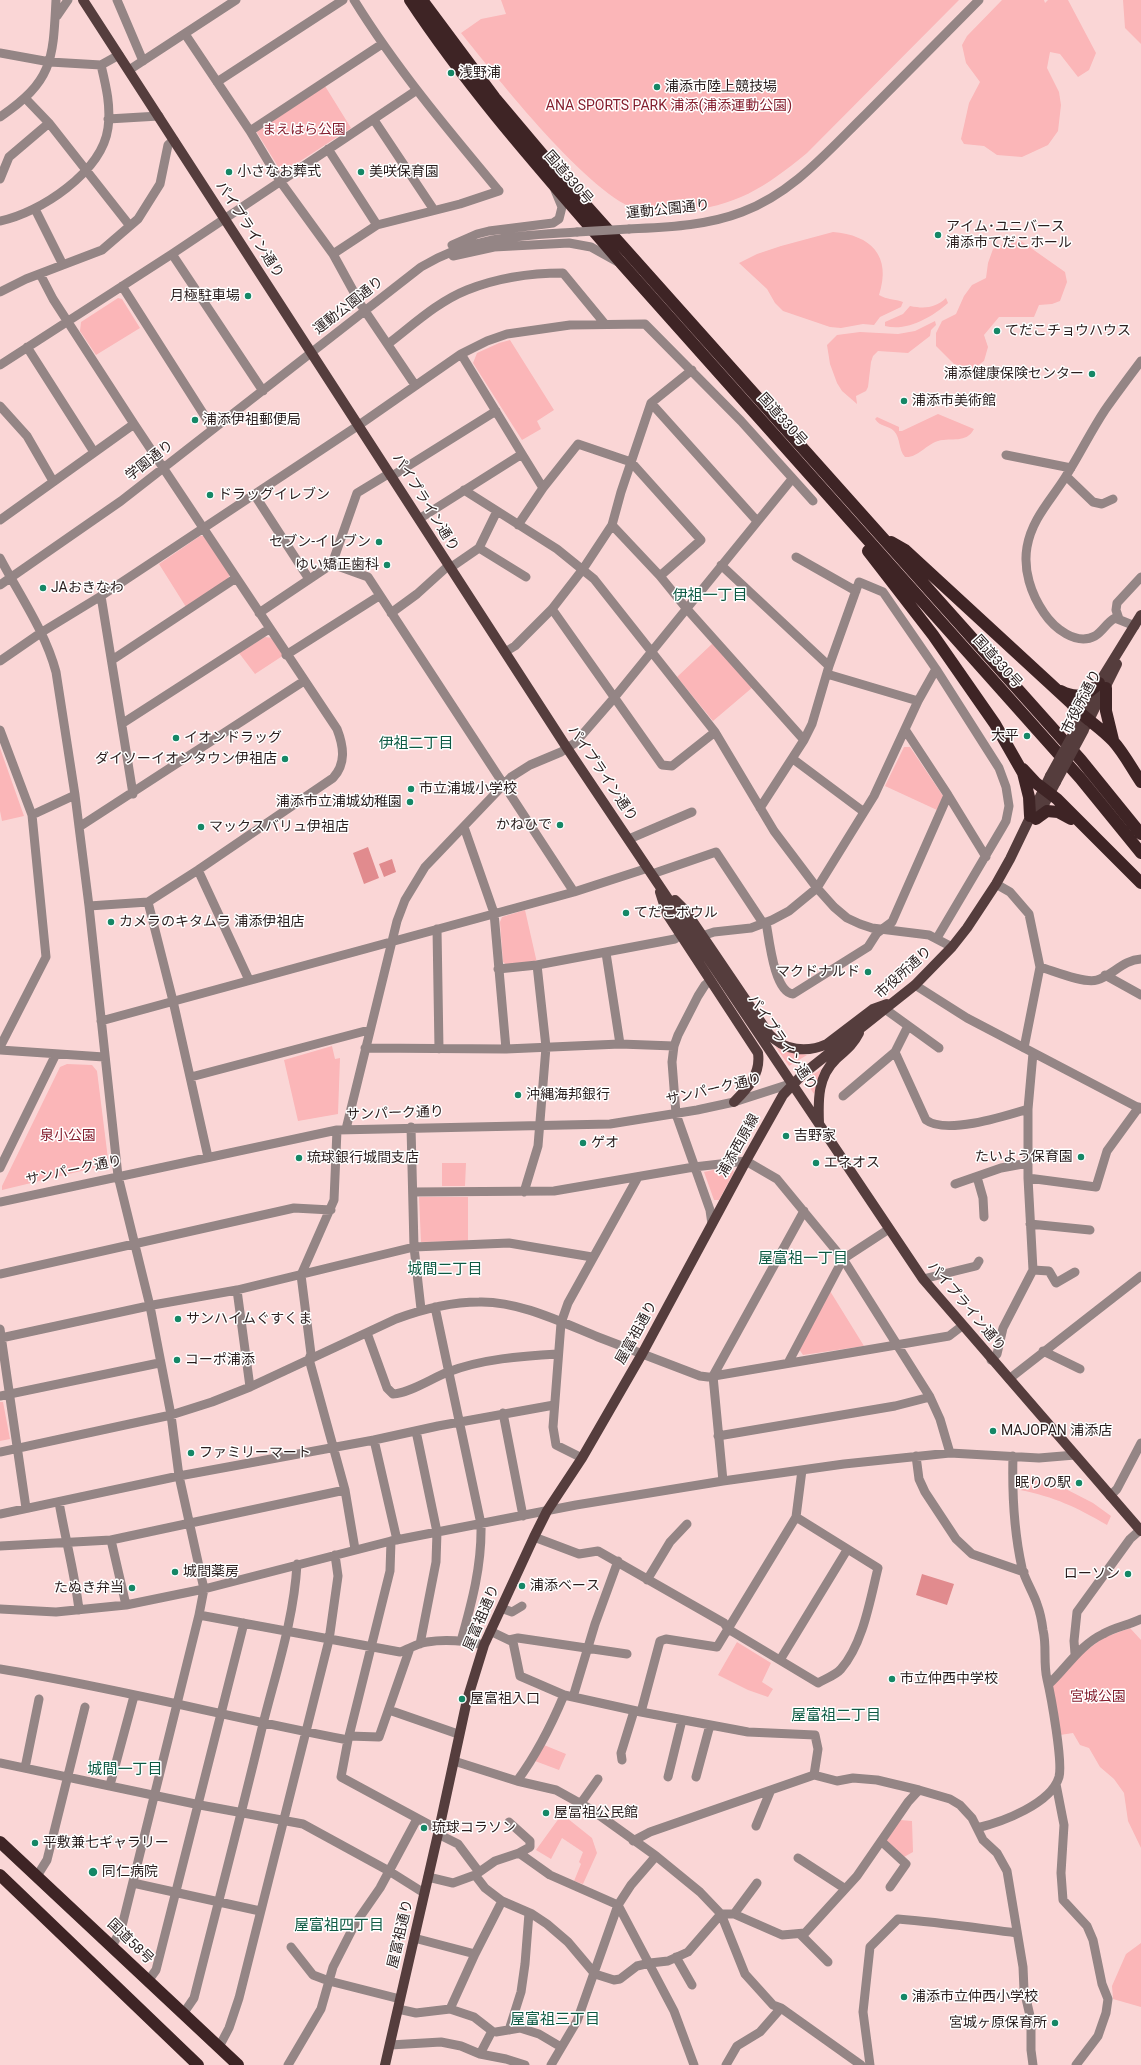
<!DOCTYPE html>
<html>
<head>
<meta charset="utf-8">
<style>
	body { margin:0 }
	canvas { display:block; background:#fad6d6 }
</style>
</head>
<body>
<canvas width="1141" height="2065"></canvas>
<script>
const ctx = document.querySelector('canvas').getContext('2d');
ctx.lineJoin = 'round';
function fill(path, color) { ctx.fillStyle = color; ctx.fill(path, 'evenodd'); }
function trace(path, color, width, dash) { ctx.strokeStyle = color; ctx.lineWidth = width; ctx.lineCap = dash ? 'butt' : 'round'; ctx.setLineDash(dash || []); ctx.stroke(path); }
function label(font, color, halo, rows, align = 'center') {
  ctx.font = font + ' Roboto,"Noto Sans JP",sans-serif'; ctx.lineWidth = 3; ctx.setLineDash([]); ctx.textBaseline = 'middle'; ctx.strokeStyle = halo; ctx.fillStyle = color; for (const [text, x, y, turn = 0] of rows) {
    ctx.save(); ctx.translate(x, y); ctx.rotate((+turn || 0) * Math.PI / 180); ctx.textAlign = isNaN(turn) ? turn : align; if (halo) ctx.strokeText(text, 0, 0); ctx.fillText(text, 0, 0); ctx.restore();
  }
}
fill(new Path2D(`
	M501,0H959L807,153C764,188 736,207 680,211C667,212 653,214 641,211C590,198 496,76 461,33L481,19L506,14Z
	M1002,0H1044L1045,3L1048,0H1068L1096,53L1089,70L1078,77L1060,54L1050,52L1047,68L1059,92L1061,105L1058,131L1048,145L1022,157L997,155L984,146L964,144L961,139L969,103L980,82L966,63L962,45L967,36Z
	M1123,0H1141V44L1125,28Z
	M325,86L351,128L282,173L256,131Z
	M833,232C871,235 892,256 879,295C887,300 895,299 903,302L901,307L880,317L874,325L863,324L841,328L830,327L783,311L775,303L767,289L739,263L757,254L781,246Z
	M1021,241L1065,272L1067,282L1060,301L1052,304L1039,305L1034,317H999L984,335L988,347L984,361L973,369L954,364L936,346V333L942,321L956,314L964,296L972,285L986,278L988,263L993,249L1007,242Z
	M118,298L122,299L140,328L96,355L80,331L81,322Z
	M946,298L948,303C932,317 907,332 885,326V322L903,314L910,306C925,309 935,308 946,298Z
	M935,321L936,325L931,330L930,336L908,353L878,351L873,356L871,362L868,387L866,391L856,396L857,404L842,391L837,383L830,364L827,345L837,335L860,332L898,334L915,331Z
	M510,340L554,410L537,421L541,429L522,440L473,363L477,353L499,343Z
	M938,414L974,429C966,444 952,437 938,441C925,445 918,458 905,457C898,449 901,439 894,431C888,425 880,427 875,419L877,417L899,427V431H902Z
	M200,536H206L230,574L228,579L186,607L159,564Z
	M265,637L273,638L284,655L255,674L239,653Z
	M713,643L753,687L713,721L677,677Z
	M904,747H910L943,796L937,810L885,786Z
	M0,748L24,816L2,821L0,811Z
	M525,910L537,963L508,966L503,962L500,922L502,917Z
	M332,1046L335,1059L340,1058L338,1114L298,1121L284,1060Z
	M775,1046L783,1051L807,1055L789,1066Z
	M67,1064L92,1065L97,1071L108,1159L102,1166L2,1190V1186L60,1067Z
	M821,1069L814,1094L810,1088L813,1081L810,1077Z
	M442,1163H466L465,1186H442Z
	M731,1166L734,1172L719,1200H714L704,1172Z
	M419,1197H468V1241L421,1242Z
	M830,1291L864,1346L803,1355L799,1349Z
	M0,1402H3L10,1439L0,1441Z
	M1018,1477L1058,1485L1093,1503L1111,1516L1107,1525C1076,1507 1055,1497 1020,1490L1017,1488Z
	M1130,1628L1141,1640V1848L1128,1821L1124,1793L1114,1779L1100,1767L1089,1748L1080,1745L1073,1733L1060,1735L1052,1685L1075,1659L1103,1638Z
	M737,1642L771,1663L762,1682L773,1689L768,1697L748,1690L718,1675Z
	M544,1745L566,1754L559,1770L535,1761Z
	M562,1814L592,1838L597,1853L583,1884L574,1881L581,1864L579,1862L583,1852L562,1838L551,1859L536,1850Z
	M900,1820L912,1821L913,1852L904,1857L886,1840Z
	M1141,1943V2007L1113,1999L1112,1986L1126,1954Z`), '#fbb6b8');
fill(new Path2D(`
	M368,847L379,878L364,884L353,853Z
	M392,859L396,872L384,877L379,864Z
	M922,1574L954,1584L947,1605L916,1595Z`), '#e18b8e');
trace(new Path2D(`
	M117,0L143,61
	M57,16L68,0
	M185,34L250,131L280,181L333,254L361,305L415,385
	M0,53L50,62L101,65L119,55
	M129,70L236,0
	M217,82L343,0
	M0,117C53,81 53,60 56,0
	M108,119L159,116
	M374,120L434,210
	M49,123L130,226
	M250,131L382,44
	M328,149L377,225
	M0,179L9,157L49,123L26,99
	M35,209L63,265
	M0,221C40,213 102,172 108,128C111,106 106,86 101,65
	M629,229C666,227 706,226 742,212C793,193 828,151 866,114C904,76 941,38 979,0
	M452,245L477,234L489,231L553,223L559,219L562,207L555,190
	M172,254L263,391
	M333,254L377,225L460,204L499,191C448,130 396,68 354,0
	M453,256L494,247L569,243L591,247L618,262
	M40,274L53,299L134,424L337,729C344,747 346,764 333,778L198,870L148,902L89,906
	M122,286L213,429
	M0,292L26,279L102,250L138,219L160,184L168,145L174,140
	M388,344C413,325 437,302 467,290C497,278 531,273 563,273L605,324
	M27,347L94,452
	M0,365L172,254L417,90
	M651,403L757,521
	M0,406L27,436L53,481
	M1006,455L1071,468
	M392,476L496,411
	M1066,476L1093,502L1102,504L1113,499
	M543,488L578,444L631,462L701,540L660,576
	M464,490L557,549L594,579L715,732L774,831L817,888L834,907L847,918L860,924L872,928L929,935L952,947
	M254,494L309,579
	M419,519L522,454L461,354
	M0,520L134,424
	M518,525L543,488L522,454
	M612,525L660,576L686,608L804,740
	M479,548L526,577
	M796,557L856,591
	M0,558C20,596 45,631 56,672L75,795L89,906L118,1176L150,1306L171,1415L179,1476L204,1589L199,1615L121,1930L112,1946
	M332,564L368,577L574,892
	M721,565L829,666
	M450,568L479,548L497,511
	M0,585L121,501L421,267C473,236 518,236 577,232
	M101,596L133,794
	M552,609L662,765L672,766L715,732
	M259,613L332,564L357,493L390,473
	M391,613L417,594L448,566
	M1119,619L1116,610L1117,603L1141,577
	M1135,626L1115,618C1107,622 1103,631 1095,636C1076,646 1054,628 1044,613C1031,594 1023,570 1027,547C1032,518 1052,499 1066,476C1080,454 1091,431 1105,410C1117,393 1129,377 1141,361
	M505,652L515,646L552,609L583,569L612,525L621,492L651,403L692,370
	M286,655L379,596
	M112,660L236,578
	M0,661L42,632L101,596L359,425L461,354L487,341L507,334L570,325L645,324L741,421L813,501
	M936,669L999,768L1006,787L1009,806L1006,821L1002,828L937,938
	M827,674L918,701
	M123,723L269,629
	M0,730L32,815L46,957L0,1047
	M793,759L864,812
	M948,795L986,857
	M32,815L75,795
	M79,827L304,681
	M464,827L494,913L506,1049
	M629,839L692,812
	M198,870L249,980
	M652,874L716,852L763,923
	M996,884L1010,892L1029,914L1040,967L1024,1048
	M148,902L173,1001L208,1157
	M766,922C769,938 774,992 793,994L868,947L877,933L892,922L948,795L906,731
	M437,929L439,1049
	M702,936L714,932L751,928L772,920L789,911L817,888L874,796L918,701L936,669L883,592L859,582L829,666L812,724L804,740L760,808
	M606,953L620,1044
	M1040,967C1054,971 1084,984 1097,980C1113,975 1123,960 1141,959
	M498,969L537,965L675,939L680,935
	M1105,975L1141,995
	M710,981L705,985L698,996L678,1035L674,1046L672,1062L676,1114L710,1210L712,1224
	M915,985L967,1018L1141,1109
	M885,1009L939,1048
	M101,1021L574,892L648,868
	M908,1026L895,1052L926,1120C946,1135 1005,1116 1028,1109
	M365,1048L506,1049L620,1044L674,1046
	M0,1050L104,1057
	M191,1077L369,1030
	M843,1096L895,1052
	M411,1127L414,1247L421,1309
	M346,1129L397,921L405,900L425,867L511,777L530,765L561,752L575,743L614,698L792,479
	M337,1130L334,1200L301,1275L311,1354L309,1359L345,1490L355,1549
	M0,1168L56,1054
	M977,1177L983,1198L984,1217
	M1028,1178L1096,1187L1107,1151L1139,1107
	M955,1184L1001,1168L1028,1163
	M413,1192L554,1191L694,1167L746,1161L777,1179L843,1259L930,1397L940,1419L950,1453
	M524,1192L538,1146L546,1047L537,965
	M0,1202L337,1130L610,1124L697,1110L734,1102L793,1083
	M1030,1224L1090,1230
	M1033,1270L1049,1271L1056,1283L1075,1272
	M0,1274L294,1208L331,1210
	M923,1279L976,1266L979,1261
	M237,1290L250,1387
	M435,1307L481,1524C482,1565 472,1602 461,1641
	M0,1329L26,1508
	M367,1333L387,1388L393,1394C410,1393 432,1378 448,1372C482,1359 521,1356 558,1354
	M1,1338L153,1305L237,1290L414,1247L509,1243L592,1257
	M1043,1351L1080,1369
	M991,1360L997,1354L1003,1328L1033,1270L1028,1178V1109L1033,1053
	M788,1363L843,1259L889,1229
	M1009,1379L1141,1276
	M0,1396L159,1363
	M503,1413L523,1516
	M416,1431L437,1532L436,1562L420,1644
	M718,1436L895,1406L930,1397
	M374,1440L397,1540
	M0,1452L171,1415L212,1402L250,1387L396,1319C423,1309 450,1302 479,1302C519,1301 561,1322 598,1337C632,1350 666,1363 700,1376L708,1377L949,1336L962,1326
	M916,1456L919,1479L925,1492L956,1539L972,1554L1024,1572
	M582,1458L556,1445L553,1427L561,1323L568,1303L638,1177
	M723,1481L713,1376L804,1211
	M1110,1496L1117,1489L1141,1443
	M59,1502C65,1538 75,1574 79,1610
	M0,1514L179,1476L374,1440L438,1426L554,1405
	M534,1537L579,1554L598,1551L724,1623L728,1629L818,1683C825,1679 836,1675 841,1669C863,1644 870,1600 878,1568L796,1517
	M111,1540L126,1605
	M0,1546L111,1540L345,1490
	M647,1580L670,1542L687,1524
	M501,1608L512,1612L522,1606
	M0,1609L56,1612L126,1605L204,1589L391,1541L576,1505L723,1481L844,1464L950,1453L1039,1458L1075,1455
	M199,1615L400,1652C409,1649 418,1643 427,1642C446,1639 466,1641 484,1645
	M490,1631L513,1642L520,1676L564,1695L641,1712L748,1732L815,1735L818,1749L814,1775
	M509,1640L518,1638L627,1654
	M1075,1654L1074,1641L1077,1612L1130,1539L1140,1530
	M780,1660L847,1550
	M0,1669C117,1688 232,1718 348,1740L390,1571L391,1541
	M1049,1684C1067,1667 1080,1645 1103,1634C1115,1627 1129,1625 1141,1619
	M573,1697L595,1624L618,1561
	M389,1710L458,1734
	M641,1712L660,1641L666,1639L717,1647L796,1517L802,1470
	M349,1736L379,1737L410,1648
	M348,1740L341,1777L439,1830
	M622,1760L621,1753L634,1711
	M454,1761L517,1781L556,1790L592,1810L656,1856L700,1892L721,1914L745,1974L773,2005L781,2008L861,2065
	M0,1763L200,1805L303,1824L389,1871L424,1893
	M25,1768L39,1699
	M668,1777L682,1720
	M696,1777L710,1725
	M517,1781C537,1754 551,1726 564,1695
	M1056,1784L1064,1825L1061,1873L1063,1900L1087,1926L1093,1940L1102,1984L1108,1999L1106,2013L1098,2036L1076,2065
	M110,1785L134,1696
	M581,1803L598,1779
	M509,1822L530,1841V1847L519,1853
	M756,1826L770,1792
	M977,1828C1002,1822 1051,1804 1059,1777C1063,1762 1051,1696 1047,1679C1043,1663 1047,1646 1043,1630C1042,1622 1040,1612 1037,1604C1033,1592 1025,1580 1022,1568C1014,1532 1012,1493 1013,1456
	M438,1834L458,1844L479,1872
	M633,1841L650,1832L814,1775L837,1781L853,1778L877,1780L919,1790L950,1799L960,1805L972,1818L983,1840L997,1853L1007,1871L1023,1967L1024,1990L1031,2020V2050L1033,2065
	M881,1841L906,1864L890,1887
	M798,1858L844,1888
	M475,1875L485,1888L502,1901L532,1914L547,1924L568,1942L595,1974L614,1980L620,1979L637,1966L650,1963L668,1961L688,1952L721,1914H734L782,1935L805,1933L857,1876L908,1802L919,1790
	M37,1876L47,1860L85,1707
	M428,1877L453,1883L475,1875L495,1861L519,1853L550,1875L618,1905L674,2011L694,2065
	M133,1883L260,1911
	M734,1914L757,1883
	M800,1934L828,1962
	M414,1938L475,1954
	M291,1947L313,1975L329,1981L400,1999
	M676,1957L692,1985
	M148,1981L156,1970L244,1623
	M398,2009L416,2013L450,2009L474,2017L492,2031L496,2032L520,2028L539,2034L561,2047
	M450,2009L475,1954L502,1901
	M183,2014L194,1998C217,1907 241,1816 263,1724C276,1672 294,1619 297,1564
	M509,2030L521,1992L525,1964L529,1913
	M390,2045L441,2042L461,2046L480,2054L506,2059L525,2065
	M219,2047L229,2028L239,1998L329,1640L338,1576L335,1555
	M480,2054L492,2031
	M288,2065L321,2009L333,1967L355,1924L380,1888L417,1819
	M551,2065L577,2021L618,1905L631,1885L656,1856
	M726,2065L737,2046L760,2032L781,2008
	M870,2065L863,2012L870,1947L898,1919C938,1922 977,1928 1017,1933`), '#948585', 9);
trace(new Path2D(`
	M83,0L567,748L923,1279L1141,1531
	M1086,726L1117,664
	M1077,727L1099,683L1141,615
	M1037,818L1056,782
	M660,892L667,914L758,1053C761,1074 748,1088 734,1102
	M675,900L685,910L769,1034C784,1051 807,1053 827,1044L873,1009L887,1004
	M819,1123C818,1099 818,1076 836,1059C846,1050 853,1045 859,1033
	M385,2065L438,1834L467,1700L484,1645L534,1537L547,1511L582,1458L642,1354L746,1161L783,1095L803,1074L915,985L952,947L967,928L996,884L1010,859L1050,776`), '#553d3d', 10);
trace(new Path2D(`
	M410,0C472,94 548,178 622,264L1080,778L1141,853
	M422,0L495,98L575,193L1081,760L1141,834
	M891,542L905,550L1070,702C1083,718 1099,726 1113,741C1124,753 1132,769 1141,782
	M868,551L933,635L995,724L1023,773L1029,797L1030,816
	M1106,688V711L1113,740
	M1061,691C1077,699 1087,696 1099,683
	M1023,769L1036,783L1057,799L1141,883
	M1036,819L1047,811L1058,812L1071,819
	M0,1842L238,2065
	M0,1875L198,2065`), '#3e2425', 12);
trace(new Path2D(`
	M577,232L629,229`), '#948585', 9);
trace(new Path2D(`
	M1050,776L1077,727
	M1056,782L1084,730`), '#553d3d', 10);
for (const [x, y, r, color] of [
	[451,73,4,"#158766"],
	[657,87,4,"#158766"],
	[229,172,4,"#158766"],
	[361,172,4,"#158766"],
	[938,235,4,"#158766"],
	[248,296,4,"#158766"],
	[997,331,4,"#158766"],
	[1092,374,4,"#158766"],
	[904,401,4,"#158766"],
	[195,420,4,"#158766"],
	[210,495,4,"#158766"],
	[379,542,4,"#158766"],
	[387,565,4,"#158766"],
	[43,588,4,"#158766"],
	[1027,736,4,"#158766"],
	[176,738,4,"#158766"],
	[285,759,4,"#158766"],
	[411,789,4,"#158766"],
	[410,802,4,"#158766"],
	[560,825,4,"#158766"],
	[201,827,4,"#158766"],
	[626,913,4,"#158766"],
	[111,922,4,"#158766"],
	[868,972,4,"#158766"],
	[518,1095,4,"#158766"],
	[786,1136,4,"#158766"],
	[583,1143,4,"#158766"],
	[1081,1157,4,"#158766"],
	[299,1158,4,"#158766"],
	[816,1163,4,"#158766"],
	[178,1319,4,"#158766"],
	[177,1360,4,"#158766"],
	[993,1431,4,"#158766"],
	[191,1453,4,"#158766"],
	[1079,1483,4,"#158766"],
	[175,1572,4,"#158766"],
	[1128,1574,4,"#158766"],
	[522,1586,4,"#158766"],
	[132,1588,4,"#158766"],
	[892,1679,4,"#158766"],
	[462,1699,4,"#158766"],
	[546,1813,4,"#158766"],
	[424,1828,4,"#158766"],
	[35,1843,4,"#158766"],
	[93,1872,5,"#158766"],
	[904,1997,4,"#158766"],
	[1055,2023,4,"#158766"]
]) { const dot = new Path2D(); dot.arc(x, y, r, 0, 2 * Math.PI); ctx.fillStyle = color; ctx.fill(dot); trace(dot, '#fff', 1.5); }
label('14px', '#291d1d', '#fff', [
	["浅野浦",459,73],
	["浦添市陸上競技場",665,87],
	["小さなお葬式",237,172],
	["美咲保育園",369,172],
	["アイム･ユニバース",946,227],
	["浦添市てだこホール",946,243],
	["月極駐車場",240,296,"right"],
	["てだこチョウハウス",1005,331],
	["浦添健康保険センター",1084,374,"right"],
	["浦添市美術館",912,401],
	["浦添伊祖郵便局",203,420],
	["ドラッグイレブン",218,495],
	["セブン-イレブン",371,542,"right"],
	["ゆい矯正歯科",379,565,"right"],
	["JAおきなわ",51,588],
	["大平",1019,736,"right"],
	["イオンドラッグ",184,738],
	["ダイソーイオンタウン伊祖店",277,759,"right"],
	["市立浦城小学校",419,789],
	["浦添市立浦城幼稚園",402,802,"right"],
	["かねひで",552,825,"right"],
	["マックスバリュ伊祖店",209,827],
	["てだこボウル",634,913],
	["カメラのキタムラ 浦添伊祖店",119,922],
	["マクドナルド",860,972,"right"],
	["沖縄海邦銀行",526,1095],
	["吉野家",794,1136],
	["ゲオ",591,1143],
	["たいよう保育園",1073,1157,"right"],
	["琉球銀行城間支店",307,1158],
	["エネオス",824,1163],
	["サンハイムぐすくま",186,1319],
	["コーポ浦添",185,1360],
	["MAJOPAN 浦添店",1001,1431],
	["ファミリーマート",199,1453],
	["眠りの駅",1071,1483,"right"],
	["城間薬房",183,1572],
	["ローソン",1120,1574,"right"],
	["浦添ベース",530,1586],
	["たぬき弁当",124,1588,"right"],
	["市立仲西中学校",900,1679],
	["屋富祖入口",470,1699],
	["屋冨祖公民館",554,1813],
	["琉球コラソン",432,1828],
	["平敷兼七ギャラリー",43,1843],
	["同仁病院",102,1872],
	["浦添市立仲西小学校",912,1997],
	["宮城ヶ原保育所",1047,2023,"right"]
], 'left');
label('14px', '#841e2e', '#fff', [
	["ANA SPORTS PARK 浦添(浦添運動公園)",669,106],
	["まえはら公園",304,130],
	["泉小公園",68,1136],
	["宮城公園",1098,1697]
]);
label('14px', '#291d1d', '#fff', [
	["国道330号",568,178,49],
	["運動公園通り",668,210,-6],
	["パイプライン通り",249,230,57],
	["運動公園通り",349,306,-38],
	["国道330号",782,420,48],
	["学園通り",150,461,-38],
	["パイプライン通り",425,503,58],
	["国道330号",997,662,48],
	["市役所通り",1082,702,-63],
	["パイプライン通り",602,774,56],
	["市役所通り",904,973,-42],
	["パイプライン通り",782,1043,56],
	["サンパーク通り",714,1090,-13],
	["サンパーク通り",395,1114,-2],
	["浦添西原線",739,1146,-61],
	["サンパーク通り",74,1171,-12],
	["パイプライン通り",966,1307,50],
	["屋富祖通り",637,1333,-61],
	["屋富祖通り",482,1618,-67],
	["屋富祖通り",401,1934,-77],
	["国道58号",130,1942,44]
]);
label('15px', '#0d5a43', '#fff', [
	["伊祖一丁目",710,596],
	["伊祖二丁目",416,744],
	["屋富祖一丁目",803,1259],
	["城間二丁目",445,1270],
	["屋富祖二丁目",836,1716],
	["城間一丁目",125,1770],
	["屋富祖四丁目",339,1926],
	["屋富祖三丁目",555,2020]
]);
</script>
</body>
</html>
